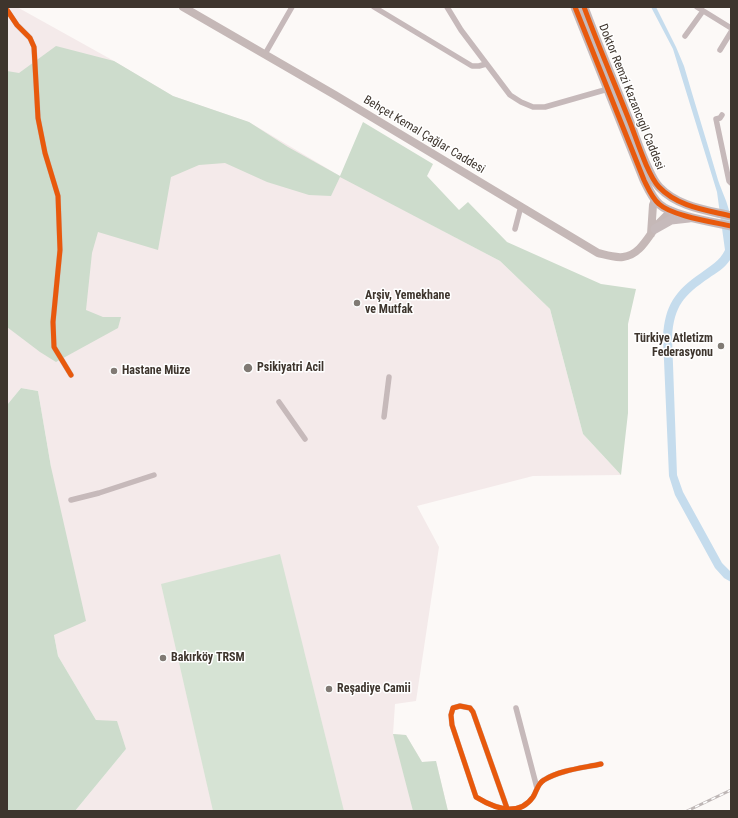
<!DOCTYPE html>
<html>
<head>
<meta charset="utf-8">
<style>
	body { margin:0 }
	#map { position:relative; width:738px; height:818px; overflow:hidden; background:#fcf9f7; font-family:"Roboto Condensed",sans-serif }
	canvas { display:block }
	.frame { position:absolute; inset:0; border:8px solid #3e352d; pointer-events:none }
</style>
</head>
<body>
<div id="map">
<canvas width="738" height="818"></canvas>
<div class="frame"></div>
</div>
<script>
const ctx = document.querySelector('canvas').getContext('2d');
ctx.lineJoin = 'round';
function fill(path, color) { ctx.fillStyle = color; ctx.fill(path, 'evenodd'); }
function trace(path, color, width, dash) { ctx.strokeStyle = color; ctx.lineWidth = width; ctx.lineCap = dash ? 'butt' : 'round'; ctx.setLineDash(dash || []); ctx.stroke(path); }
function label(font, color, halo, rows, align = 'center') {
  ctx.font = font + ' "Roboto Condensed",sans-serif'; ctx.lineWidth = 3; ctx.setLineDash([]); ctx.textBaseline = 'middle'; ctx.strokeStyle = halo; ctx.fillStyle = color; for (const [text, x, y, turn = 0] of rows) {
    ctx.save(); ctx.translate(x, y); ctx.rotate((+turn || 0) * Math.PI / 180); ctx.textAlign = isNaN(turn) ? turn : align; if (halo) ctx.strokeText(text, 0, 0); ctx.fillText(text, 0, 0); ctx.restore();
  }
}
fill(new Path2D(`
	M7,7H17L114,61L173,96L249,122L340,176L500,261L550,309L583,434L621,475L533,476L417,506L439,547L416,701L395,704L393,734L406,735L422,762L436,761L448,811H75L126,749L96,720L58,656L54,635L51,467L38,391L21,388L7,405Z`), '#f4eaea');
fill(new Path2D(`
	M280,554L344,811H213L161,584Z`), '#d6e3d4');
fill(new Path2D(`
	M56,46L114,61L173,96L249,122L288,147L340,176L363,122L433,164L427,176L459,210L468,202L507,242L601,284L636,289L628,324V413L621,475L583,434L550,309L500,261L340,177L331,196L309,195L267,182L225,163L199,165L171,177L158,250L98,232L92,253L86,310L103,317H121L118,328L56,362L40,352L7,327V71L19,73Z
	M21,388L38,391L51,467L86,621L54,635L58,656L96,720L117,721L126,749L75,811H7V405Z
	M393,734L406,735L422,762L436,761L448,811H413Z`), '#cddccc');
fill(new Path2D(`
	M651,7H656L676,47L684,66C695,104 707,142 718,180C722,192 728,203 730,215C732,222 733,255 730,260C725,268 716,273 709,278C684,295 674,306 672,337L677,475L683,492L722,563L731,572V582L724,578L715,568L675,495L669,476L663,337C665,305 675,291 701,273C710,266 720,261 725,250L717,192L673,49Z`), '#c5dced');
trace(new Path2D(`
	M374,7L472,66H479L486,64
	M447,7L461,30L510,95L521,102L533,107H545L608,89
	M697,7L731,28
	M7,10L17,25L30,38L34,47L38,118L45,153L58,196L60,250L53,322L54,347L71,375
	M685,36L703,11
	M720,50L731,32
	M265,54L292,7
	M722,115L720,118L716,119L729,181L731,183
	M515,229L521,206
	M279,402L305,439
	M384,417L389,377
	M71,500L99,493L154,475
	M516,708L537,788
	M508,811L473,712L470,708L460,706L453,708L451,715L452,725L476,797C494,808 518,818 533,797C537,791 537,784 544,780C560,770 583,768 601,764`), '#c6b9ba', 5.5);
trace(new Path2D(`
	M183,7L335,95L598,253C606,255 614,258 623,257C640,255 648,237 658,224C662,220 667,215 671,211
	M651,234L653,205L655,200`), '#c5b8b7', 8);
trace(new Path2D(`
	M575,7L644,180C648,188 652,198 659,204C672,216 713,222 731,226
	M584,7C598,45 614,82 629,120C636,137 647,174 659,187C678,207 706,210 731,216
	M655,229L671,220L689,218`), '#c6babb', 9);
const rail = new Path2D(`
	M687,811L731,790`);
trace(rail, '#beb7b6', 3);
trace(rail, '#fff', 1.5, [4.5]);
trace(new Path2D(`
	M575,7L644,180C648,188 652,198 659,204C672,216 713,222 731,226
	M584,7C598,45 614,82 629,120C636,137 647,174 659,187C678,207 706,210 731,216
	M7,10L17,25L30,38L34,47L38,118L45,153L58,196L60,250L53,322L54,347L71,375
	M508,811L473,712L470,708L460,706L453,708L451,715L452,725L476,797C494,808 518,818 533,797C537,791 537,784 544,780C560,770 583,768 601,764`), '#e8590c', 5);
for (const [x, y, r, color] of [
	[357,303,4,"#807a74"],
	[721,346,4,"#807a74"],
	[248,368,5,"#807a74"],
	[114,371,4,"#807a74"],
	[163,658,4,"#807a74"],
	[329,689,4,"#807a74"]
]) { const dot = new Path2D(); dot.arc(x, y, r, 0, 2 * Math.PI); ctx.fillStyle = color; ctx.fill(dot); trace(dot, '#fff', 1.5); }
label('12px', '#3e352d', '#fff', [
	["Doktor Remzi Kazancıgil Caddesi",631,97,68],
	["Behçet Kemal Çağlar Caddesi",424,135,31]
]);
label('bold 12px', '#3e352d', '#fff', [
	["Arşiv, Yemekhane",365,296],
	["ve Mutfak",365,310],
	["Türkiye Atletizm",713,339,"right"],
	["Federasyonu",713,353,"right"],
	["Psikiyatri Acil",257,368],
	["Hastane Müze",122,371],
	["Bakırköy TRSM",171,658],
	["Reşadiye Camii",337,689]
], 'left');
</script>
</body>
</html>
